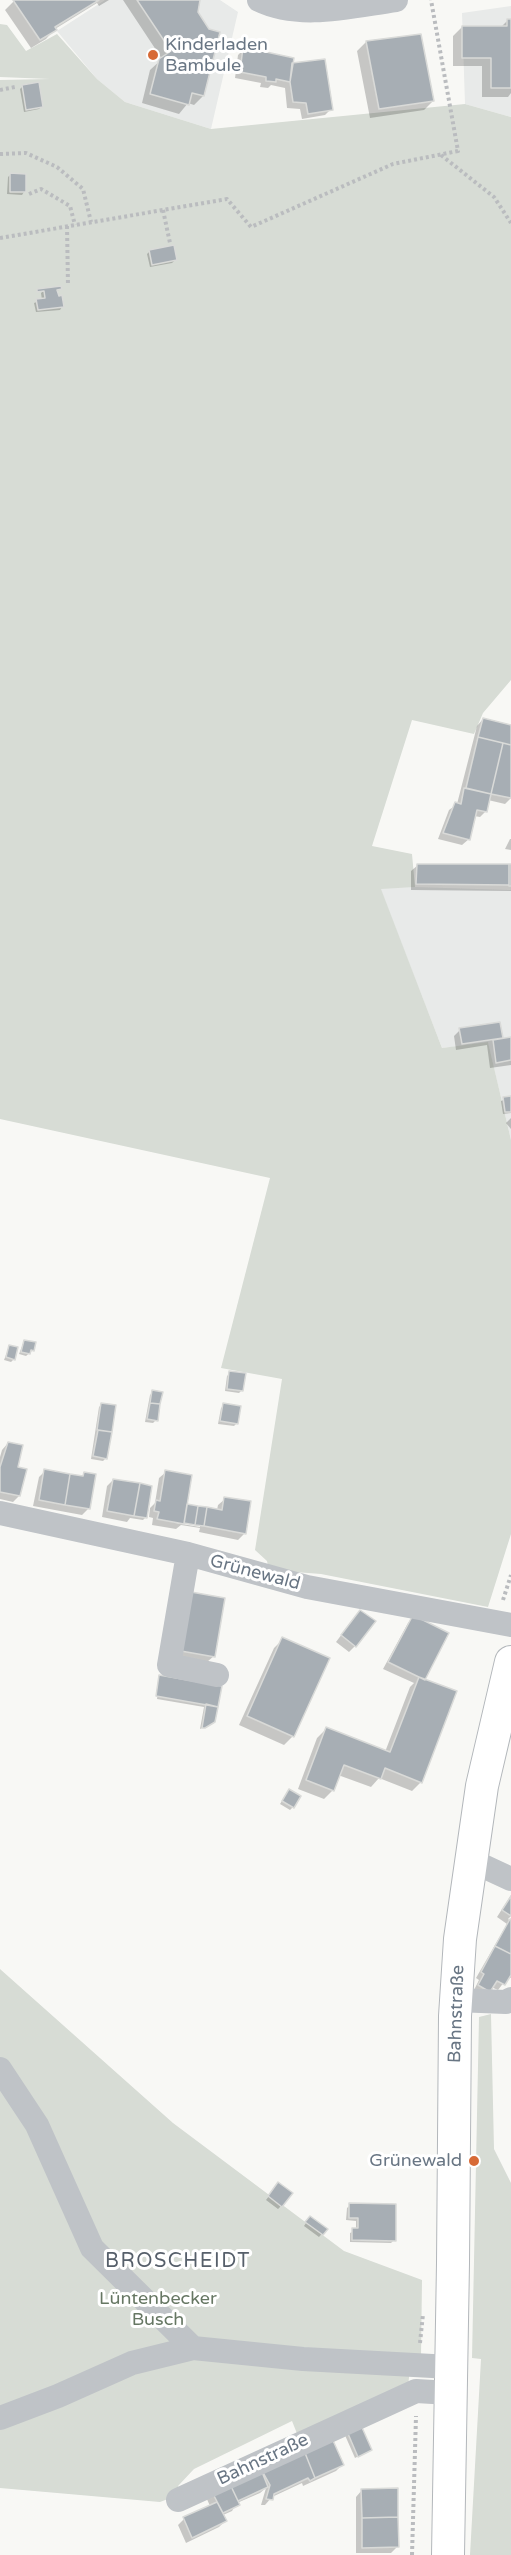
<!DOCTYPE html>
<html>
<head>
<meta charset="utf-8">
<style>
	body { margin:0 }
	canvas { display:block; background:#f8f8f5 }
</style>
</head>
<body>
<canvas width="511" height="2555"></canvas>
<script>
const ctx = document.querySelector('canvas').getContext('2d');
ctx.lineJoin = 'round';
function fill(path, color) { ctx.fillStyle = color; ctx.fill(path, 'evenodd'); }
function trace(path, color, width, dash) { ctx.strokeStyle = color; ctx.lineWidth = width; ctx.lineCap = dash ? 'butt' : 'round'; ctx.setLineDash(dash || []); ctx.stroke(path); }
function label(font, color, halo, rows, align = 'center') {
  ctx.font = font + ' "Varela Round",sans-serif'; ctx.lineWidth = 6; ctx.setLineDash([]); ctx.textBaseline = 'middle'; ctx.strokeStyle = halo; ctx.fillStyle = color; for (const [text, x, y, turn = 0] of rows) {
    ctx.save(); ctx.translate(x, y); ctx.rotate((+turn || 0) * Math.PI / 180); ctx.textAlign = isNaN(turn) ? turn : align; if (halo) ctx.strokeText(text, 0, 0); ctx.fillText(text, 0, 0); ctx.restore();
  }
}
fill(new Path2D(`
	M105,0H220L238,12L211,129L125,102L97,79L57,31Z
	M511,6V117L465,104L462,13Z
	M415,887L511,890V1140L488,1043L442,1048L380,888Z`), '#e8eae9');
fill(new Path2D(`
	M0,24L7,25L26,51L57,34L97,79L125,102L211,129L465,104L511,117V680L483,713L474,734L412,720L372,846L412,854L415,887L381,889L442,1048L488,1042L511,1140V1534L488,1607L321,1574L269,1570L267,1561L255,1550L282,1379L221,1368L270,1178L0,1119V80L50,79L0,77Z
	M0,1969L173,2123L344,2251L422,2280L421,2356H411L408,2388L298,2436L292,2421L194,2469L178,2486L181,2494L160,2502L0,2488Z
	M491,2014L494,2149L511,2183V2555H470L481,2359L472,2358L479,2017Z`), '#d7dcd5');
fill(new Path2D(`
	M109,0L99,6L97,3L55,29L46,39L31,48L5,10L15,0Z
	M123,0H198L196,13L203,96L194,105L188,103L179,114L142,103L150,70L162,59Z
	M508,20H511V93L508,97H482V66H453V36L462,27H501Z
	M366,42L433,101L424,110L370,118L357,51Z
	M244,49L290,65L331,109L325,115L302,119L300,109L287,108L285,88L271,85L268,88L260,87L261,83L235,78L238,55Z
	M22,87L42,106L39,109L24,112L20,89Z
	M10,175L24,192L22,195L7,194L8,177Z
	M150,251L175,260L172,263L150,267L147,254Z
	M60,289L56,292L62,307L60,310L36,312L34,303L42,300L41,293L44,290Z
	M483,719L511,726V798L505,804L488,800L486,811L480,817L474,816L469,839L462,845L438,839L449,810L457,804L477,726Z
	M510,839H511V850L505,849Z
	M418,865H511V891L411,890V871Z
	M499,1024L501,1040L511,1039V1065L490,1068L487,1045L456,1050L454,1036L460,1030Z
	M511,1097V1113L503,1114L501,1101Z
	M511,1118V1129L506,1123Z
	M24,1341L33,1350L26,1356L19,1354Z
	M9,1347L14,1359L11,1362L4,1360Z
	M230,1373L242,1390L239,1393L225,1391L227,1376Z
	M153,1392L156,1420L153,1423L145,1422L150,1395Z
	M102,1404L106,1458L103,1461L91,1459L99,1407Z
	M224,1405L237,1423L234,1426L218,1424L221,1408Z
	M8,1443L17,1468L19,1496L13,1502L0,1499V1457L2,1450Z
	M45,1471L81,1477L84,1474L88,1509L82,1515L33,1506L39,1477Z
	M166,1472L186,1506L217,1510L218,1505L225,1499L245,1533L238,1540L199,1532L200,1528L181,1525L176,1529L152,1525L153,1518L149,1517L150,1508L155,1503L159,1478ZM177,1520L200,1524V1527L176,1523Z
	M113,1480L145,1518L143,1520L130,1518L127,1522L102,1517L107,1486Z
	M414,1616L423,1680L421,1782L412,1791L379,1778L371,1787L338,1775L333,1790L324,1799L298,1789L317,1738L326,1729L385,1752L410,1687L414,1683L383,1669L408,1623Z
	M354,1618L355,1646L349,1652L336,1642Z
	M283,1639L293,1736L284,1745L239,1725L274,1648Z
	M176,1643L214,1656L207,1662L175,1657Z
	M160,1678L220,1687L211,1724L200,1729L204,1707L157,1699Z
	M286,1794L293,1807L290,1810L280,1804Z
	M511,1895V1916L508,1919L511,1921V1978L508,1977L498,1990L491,1987L489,1991L473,1992L479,1980L476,1978L507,1924L497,1917Z
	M276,2187L281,2206L278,2209L266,2200Z
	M350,2205L394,2240L391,2243L350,2242V2233L356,2230V2221L346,2220L347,2208Z
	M308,2220L326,2229L319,2237L304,2226Z
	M347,2430L370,2450L355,2458L344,2433Z
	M330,2438L342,2465L336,2471L303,2486L302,2483L272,2497L265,2505H261L266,2488L260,2493L237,2503L232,2511L223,2515L225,2521L219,2527L186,2543L178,2525L184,2519L210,2506L206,2497Z
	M362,2490L397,2547L391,2553H356V2497Z`), '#0003');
const building = new Path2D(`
	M13,0H99L55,27L57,30L40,40Z
	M137,0H200L198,12L209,29L220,32L204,96L192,93L189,105L150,94L159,59L171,51Z
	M507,19H511V88H491V58H462V26H507Z
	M421,34L434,101L379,109L366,41Z
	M243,47L294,58L290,82L276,79V82L266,81V77L240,72Z
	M325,59L333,110L308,114L306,103L293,102L290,82L292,63Z
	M39,82L43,107L26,110L22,85Z
	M10,173L26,174V192H10Z
	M174,245L177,260L152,265L149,250Z
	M61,286L62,289L57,290L59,296L62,295L64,307L38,310L36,299L45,298L44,291L37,292V289Z
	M483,718L511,725V745L478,737Z
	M478,737L503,743L491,794L466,788Z
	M503,743L511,745V798L491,794Z
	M464,788L491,794L487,812L477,810L470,840L443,833L455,802L461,804Z
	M417,864H509V885L416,884Z
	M509,864H511V886H509Z
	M500,1022L503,1038L462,1044L459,1028Z
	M511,1037V1060L496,1063L493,1040Z
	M511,1096V1112H505L503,1097Z
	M24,1340L36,1342L34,1351L31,1350L30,1354L21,1352Z
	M9,1345L18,1347L15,1360L6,1357Z
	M229,1371L246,1373L243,1391L227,1389Z
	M152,1390L163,1392L160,1404L150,1403Z
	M101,1403L116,1405L112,1432L97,1430Z
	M150,1403L160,1404L158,1421L147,1419Z
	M223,1403L241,1406L238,1424L220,1421Z
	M98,1430L112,1432L107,1459L93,1456Z
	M8,1442L23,1445L18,1467L27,1469L20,1496L0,1492V1467Z
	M44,1469L70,1474L65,1505L39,1500Z
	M165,1470L192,1475L184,1524L157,1519L159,1512L154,1511L156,1500L160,1501Z
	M84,1472L96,1474L90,1509L65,1505L70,1474L83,1476Z
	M113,1479L140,1483L134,1516L107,1511Z
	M140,1483L152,1486L147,1518L134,1516Z
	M224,1497L251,1501L246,1534L204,1526L207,1507L222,1510Z
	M187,1504L198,1506L195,1525L184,1523Z
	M198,1506L207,1507L204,1526L195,1525Z
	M191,1592L225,1598L215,1657L181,1651Z
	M360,1610L376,1621L356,1647L341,1635Z
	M413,1615L449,1633L425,1680L388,1662Z
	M282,1637L330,1658L294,1737L247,1716Z
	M159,1675L222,1686L218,1707L156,1696Z
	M419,1677L457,1691L422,1783L385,1768L381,1779L344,1765L334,1791L306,1780L326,1727L390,1752Z
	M206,1704L218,1707L215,1722L205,1728H202Z
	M289,1789L301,1796L294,1808L282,1801Z
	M511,1896V1916L502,1910Z
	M510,1919H511V1954L495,1946Z
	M495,1946L511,1954V1975L505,1985L497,1981L490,1992L478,1985L484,1974L481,1972Z
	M278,2182L293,2193L282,2207L268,2196Z
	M349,2203L396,2204V2241L352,2240V2228H358V2218H349Z
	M310,2216L328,2229L323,2235L305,2222Z
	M360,2423L372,2450L358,2457L346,2429Z
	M331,2436L344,2465L315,2478L303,2448Z
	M303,2448L315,2478L310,2481L308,2478L274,2494L273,2500L266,2499L270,2485L260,2467Z
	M260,2467L268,2487L238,2501L229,2482Z
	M229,2482L240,2505L223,2513L211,2490Z
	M398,2488V2517L362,2518L361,2489Z
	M217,2502L227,2521L192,2538L183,2517Z
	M398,2517L399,2547L362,2548V2518Z`);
fill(building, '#a7aeb4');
trace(building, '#d9dad8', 1.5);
const major = new Path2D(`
	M448,2555L453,2263L455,2016L460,1939L482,1786L511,1662`);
trace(major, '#b3b7bb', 34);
trace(new Path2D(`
	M0,90L15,87
	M0,154L26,153L57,167L83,189L91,222
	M441,155L494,197L511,223
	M29,194L41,189L70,206L75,225
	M163,210L170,243
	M67,226L68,286
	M0,238L227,199L251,227L393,164L458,151L431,0
	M503,1600L511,1575
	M420,2343L423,2314
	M412,2555L416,2416`), '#babcbf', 4, [3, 3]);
trace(new Path2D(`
	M259,0C300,20 352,6 396,0
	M0,1513L188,1554L307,1587L511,1625
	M188,1554L169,1665L217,1675
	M470,1860L511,1879
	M456,2000L506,2002L511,1999
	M0,2069L37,2125L92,2248L193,2348
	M0,2418L58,2396L132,2363L193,2348L303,2359L451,2367
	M178,2500L416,2391L450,2393`), '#bfc3c7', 24);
trace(major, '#fff', 32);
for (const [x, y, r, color] of [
	[153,55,6,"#d76a36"],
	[474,2161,6,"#d76a36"]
]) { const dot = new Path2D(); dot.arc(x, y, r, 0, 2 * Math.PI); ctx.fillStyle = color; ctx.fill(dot); trace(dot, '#fff', 2); }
label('18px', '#697684', '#fff', [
	["Kinderladen",165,45],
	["Bambule",165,66],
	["Grünewald",462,2161,"right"]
], 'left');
label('18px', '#697684', '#fff', [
	["Grünewald",255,1573,15],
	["Bahnstraße",457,2014,-88],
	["Bahnstraße",263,2460,-25]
]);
label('18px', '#667763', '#fff', [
	["Lüntenbecker",158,2299],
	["Busch",158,2320]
]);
ctx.letterSpacing = '1.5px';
label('20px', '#565f6a', '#fff', [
	["BROSCHEIDT",178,2262]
]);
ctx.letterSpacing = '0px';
</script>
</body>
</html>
